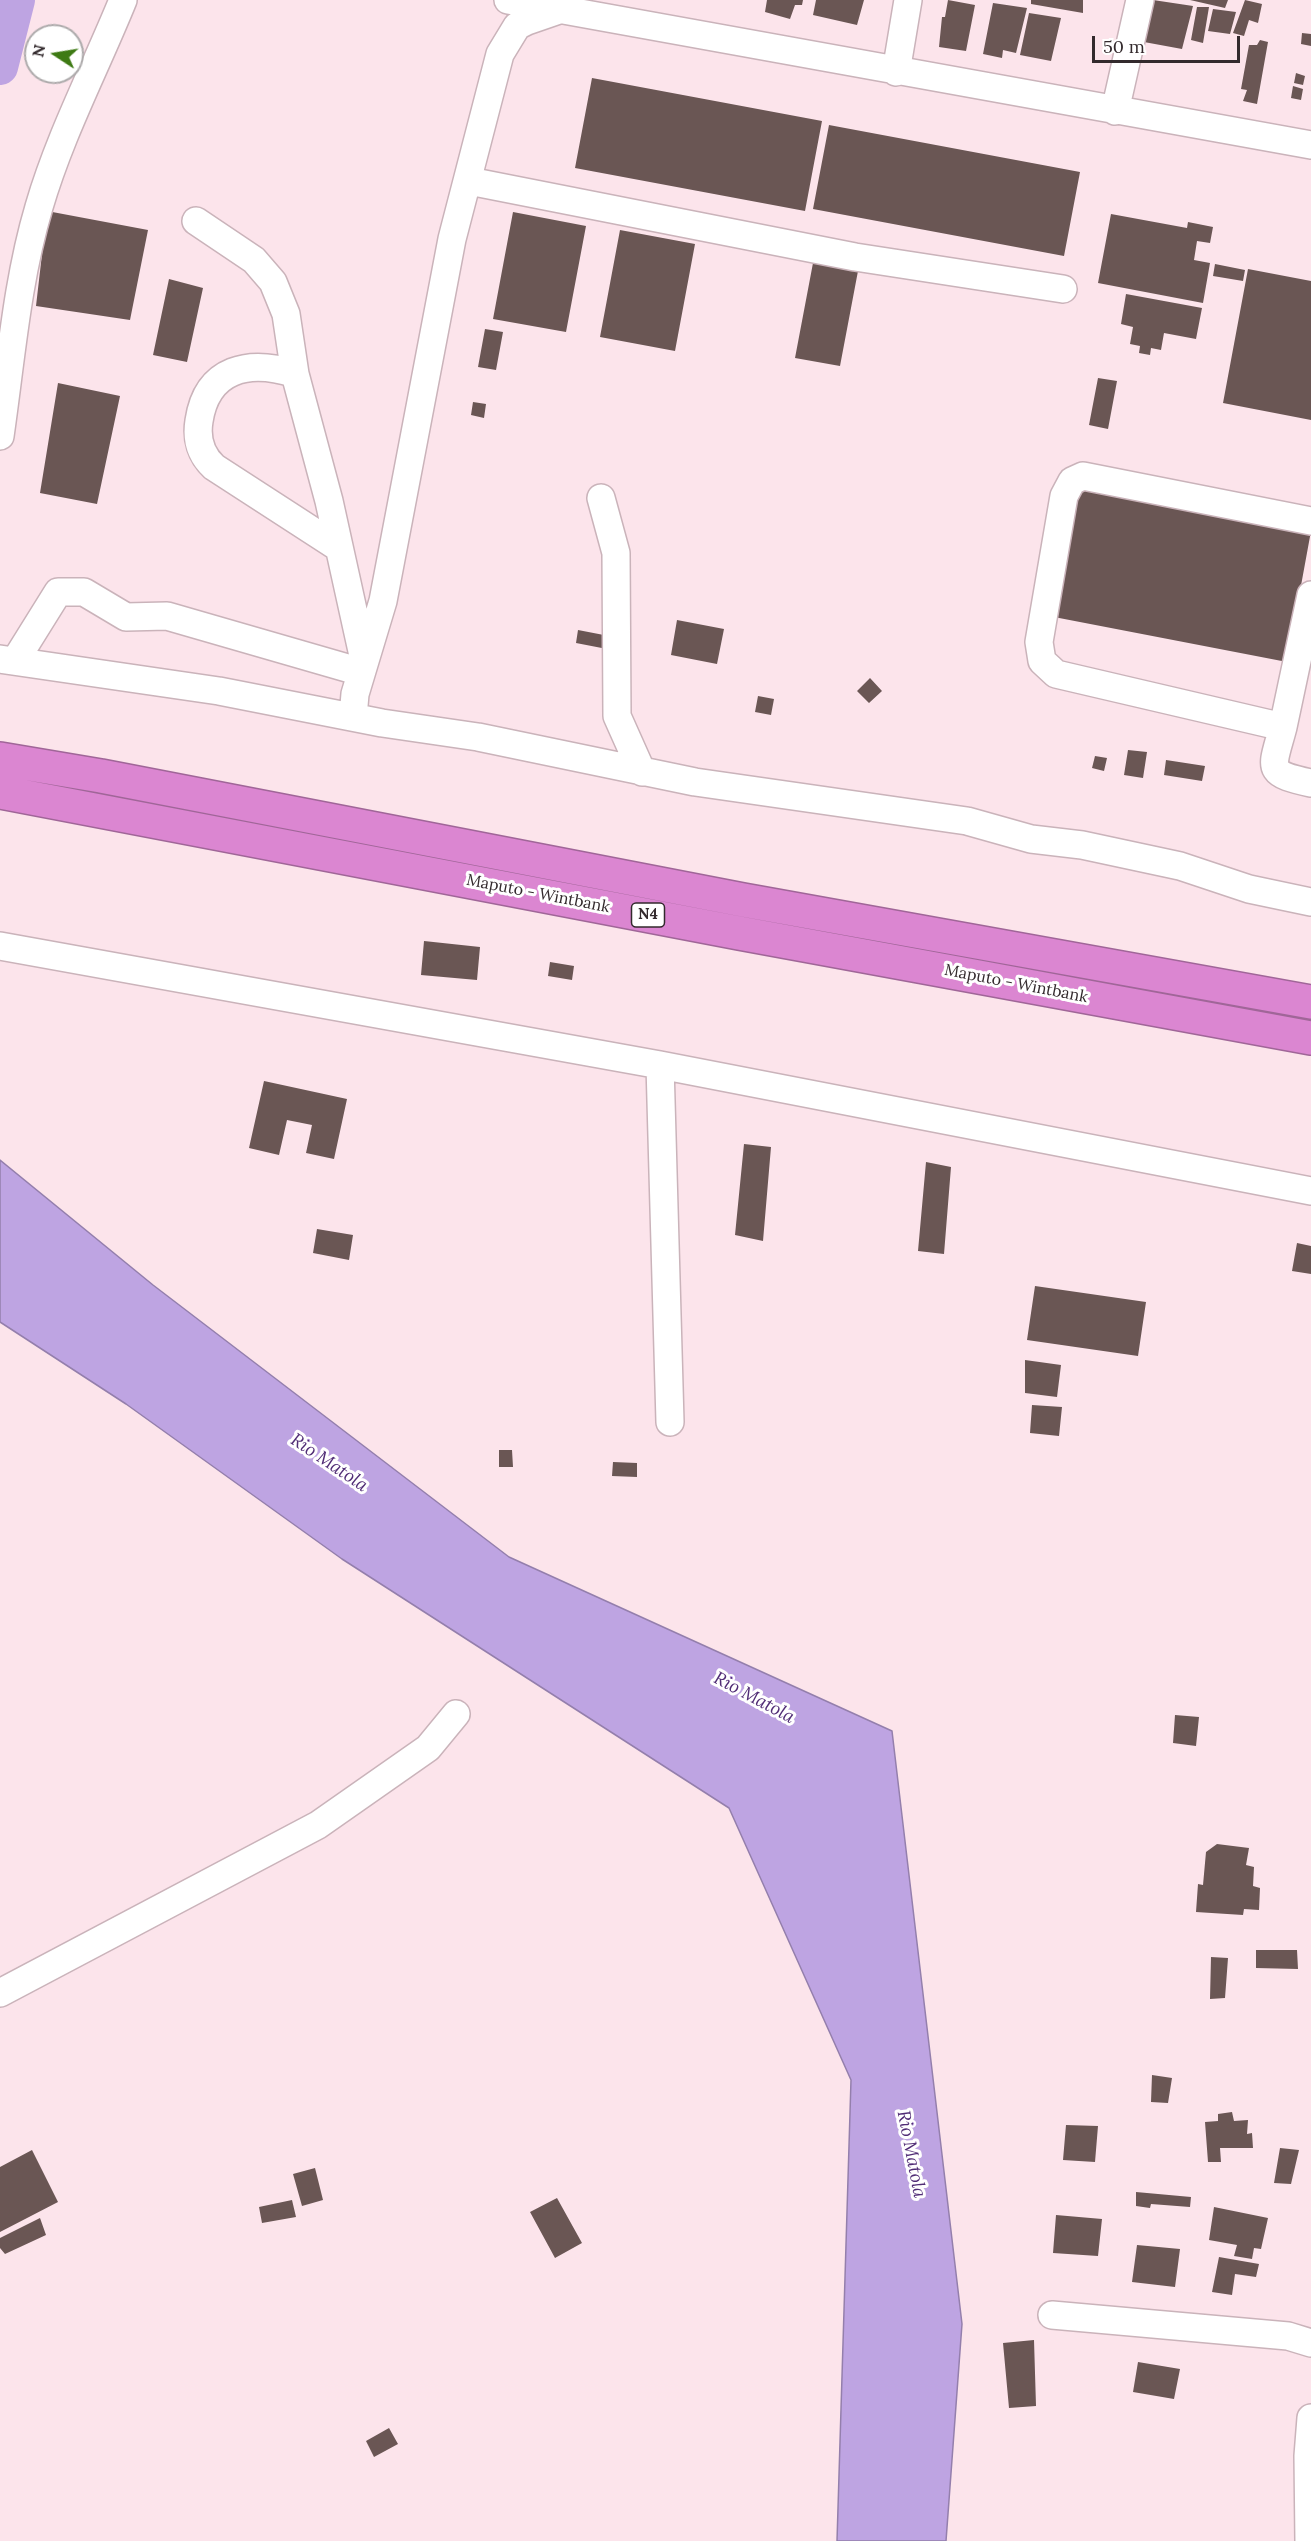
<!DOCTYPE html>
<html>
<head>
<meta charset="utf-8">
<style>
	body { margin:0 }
	#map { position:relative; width:1311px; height:2541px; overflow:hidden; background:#fce4eb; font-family:Lora,serif }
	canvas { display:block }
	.north { position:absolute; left:24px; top:24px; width:60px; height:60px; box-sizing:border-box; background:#fff; border:2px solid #adaaab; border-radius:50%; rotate:282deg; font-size:16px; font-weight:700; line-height:24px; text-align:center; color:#332a2d }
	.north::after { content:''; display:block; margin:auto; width:21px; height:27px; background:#3e7a14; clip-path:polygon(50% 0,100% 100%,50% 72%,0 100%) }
	.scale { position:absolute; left:1092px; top:36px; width:148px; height:27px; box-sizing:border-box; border:3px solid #332a2d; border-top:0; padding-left:8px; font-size:18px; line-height:21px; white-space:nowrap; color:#332a2d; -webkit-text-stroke:4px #fff; paint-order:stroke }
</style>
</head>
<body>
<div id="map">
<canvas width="1311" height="2541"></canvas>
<div class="north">N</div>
<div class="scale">50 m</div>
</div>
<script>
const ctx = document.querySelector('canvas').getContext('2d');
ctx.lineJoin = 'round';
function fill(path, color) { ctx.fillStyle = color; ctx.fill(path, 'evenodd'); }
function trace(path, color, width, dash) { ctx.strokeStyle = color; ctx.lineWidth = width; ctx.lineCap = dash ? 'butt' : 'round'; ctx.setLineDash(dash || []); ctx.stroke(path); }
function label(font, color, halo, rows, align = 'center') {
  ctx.font = font + ' Lora,serif'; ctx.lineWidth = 6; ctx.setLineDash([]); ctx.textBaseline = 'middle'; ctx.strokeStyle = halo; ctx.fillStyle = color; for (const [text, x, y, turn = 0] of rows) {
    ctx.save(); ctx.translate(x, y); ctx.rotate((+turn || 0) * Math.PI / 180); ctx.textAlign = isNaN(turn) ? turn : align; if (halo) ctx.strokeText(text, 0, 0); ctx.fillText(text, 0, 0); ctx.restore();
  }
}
const water = new Path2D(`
	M0,1160L153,1285L509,1557L892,1731L962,2324L946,2541H837L851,2080L729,1808L342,1559L126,1404L0,1322Z`);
fill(water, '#bea4e2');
trace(water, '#947fac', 1.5);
trace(new Path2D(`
	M0,67L17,0`), '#bea4e2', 36);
fill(new Path2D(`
	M767,0H803L802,5H795L790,19L765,12Z
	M816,0H864L857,25L813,15Z
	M948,0L975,5L966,51L939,47L942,17H945Z
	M1031,0H1083V13L1031,4Z
	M1153,0L1193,6L1182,49L1144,42Z
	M1190,0H1228L1225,8Z
	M1245,0L1262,4L1258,23L1249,20L1244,36L1233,33Z
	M993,3L1027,8L1016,53L1003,50L1002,58L983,54Z
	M1197,7H1209L1203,43L1191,40Z
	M1213,9L1236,12L1230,34L1208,31Z
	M1029,13L1061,18L1051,61L1020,55Z
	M1302,33L1311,34V46L1301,44Z
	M1260,40L1268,42L1257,104L1243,101L1247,90L1241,89L1249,45H1257Z
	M1296,73L1305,76L1303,85L1294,83Z
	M592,78L822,121L805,211L575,168Z
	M1293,86L1303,89L1301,100L1291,98Z
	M829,125L1080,172L1064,256L813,209Z
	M47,211L148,230L130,320L36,306Z
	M513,212L586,226L566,332L493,319Z
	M1111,214L1187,228L1188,222L1213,227L1210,243L1197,241L1194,260L1210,263L1203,303L1098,283Z
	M620,230L695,244L675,351L600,337Z
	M813,263L858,271L840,366L795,358Z
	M1215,264L1245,270L1243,281L1213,276Z
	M1248,269L1311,281V420L1223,403Z
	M169,279L203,288L187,362L153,355Z
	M1126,294L1202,308L1196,339L1164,333L1161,350L1151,348L1150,355L1139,353L1140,346L1130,344L1133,327L1121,324Z
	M485,329L503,332L496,370L478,367Z
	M1098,378L1117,381L1108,429L1089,425Z
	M58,383L120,396L97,504L40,493Z
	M473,402L486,404L484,418L471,415Z
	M1080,486L1311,531L1287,662L1054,617Z
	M677,620L724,629L717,664L671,655Z
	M578,630L609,636L607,649L576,643Z
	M870,678L882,691L869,703L857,691Z
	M758,696L774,699L771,715L755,712Z
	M1128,750L1147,752L1143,778L1124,775Z
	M1095,756L1107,758L1104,771L1092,768Z
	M1166,760L1205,766L1202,781L1164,775Z
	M424,941L480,947L477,980L421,975Z
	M550,962L574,966L572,980L548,976Z
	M264,1081L347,1099L334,1159L306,1153L312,1125L287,1120L279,1155L249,1148Z
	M744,1144L771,1147L763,1241L735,1235Z
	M926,1162L951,1167L944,1254L918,1251Z
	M317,1229L353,1235L349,1260L313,1253Z
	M1297,1243L1311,1246V1274L1292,1271Z
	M1035,1286L1146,1302L1138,1356L1027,1340Z
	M1025,1360L1061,1365L1057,1397L1025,1393Z
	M1032,1405L1062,1407L1059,1436L1030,1433Z
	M499,1450H512L513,1467H499Z
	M613,1462L637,1463V1477L612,1476Z
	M1175,1715L1199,1717L1196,1746L1173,1743Z
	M1217,1844L1249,1848L1246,1865L1254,1867L1253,1886L1260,1888L1259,1910L1244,1909L1243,1915L1196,1912L1198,1884L1203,1885L1206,1852Z
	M1256,1950H1297L1298,1969L1256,1968Z
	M1211,1957L1228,1958L1225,1998L1210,1999Z
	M1152,2075L1172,2078L1168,2103L1151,2102Z
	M1232,2112L1234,2121L1248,2120L1247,2134L1252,2133L1253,2148H1220L1221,2162H1208L1205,2122L1218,2121V2114Z
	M1066,2125L1098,2126L1095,2162L1063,2160Z
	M1280,2148L1299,2150L1291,2184L1274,2183Z
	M32,2150L58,2202L0,2232V2167Z
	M315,2168L323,2200L302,2206L293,2174Z
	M1136,2192L1191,2197L1190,2207L1151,2204L1150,2208L1136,2206Z
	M557,2198L582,2243L555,2258L530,2212Z
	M292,2200L296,2217L262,2223L259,2207Z
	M1214,2207L1268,2218L1261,2249L1254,2248L1252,2259L1234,2256L1237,2245L1209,2240Z
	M1056,2215L1102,2219L1098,2256L1053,2253Z
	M40,2218L46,2235L5,2254L0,2248V2238Z
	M1137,2245L1180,2249L1175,2287L1132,2282Z
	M1219,2257L1259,2264L1256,2277L1235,2274L1232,2295L1212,2292Z
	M1034,2340L1036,2406L1009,2408L1003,2343Z
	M1138,2362L1180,2369L1174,2399L1133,2392Z
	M389,2428L398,2444L374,2457L366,2441Z`), '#6a5654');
const minor = new Path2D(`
	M508,0L1311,145
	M896,72L908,0
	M1115,111L1140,0
	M469,181L855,257L1063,289
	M196,221L254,260L273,282L286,314L295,374L329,501L364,660
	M295,374C249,359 207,368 199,421C196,439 201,455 214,467L339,548
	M0,436C11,360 17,281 39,207C60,135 95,69 123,0
	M601,498L616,553L617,716L642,772
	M1311,521L1083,476L1072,481L1064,496L1039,642L1042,661L1056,674L1283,727C1272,769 1264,773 1311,783
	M0,659L219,691L382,723L478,737L695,782L967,821L1031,839L1082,845L1180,866L1249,889L1311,902
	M15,661L58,592H84L126,617L167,616L361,672
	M353,717L355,694L383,601L452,239L500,54L517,26L527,21L556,11
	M1283,727L1311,595
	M0,946L660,1065L1311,1191
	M660,1065L670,1422
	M0,1993L318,1825L428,1748L456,1714
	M1052,2315L1288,2336L1311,2343
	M1309,2541L1308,2456L1311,2418`);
const highway = new Path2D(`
	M0,759L101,776L743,900L1311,1002
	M0,792L739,933L1311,1038`);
trace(minor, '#cab3ba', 30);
trace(highway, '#a06698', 36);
trace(minor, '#fff', 27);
trace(highway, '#db86d1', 33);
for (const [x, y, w] of [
	[648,915,33]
]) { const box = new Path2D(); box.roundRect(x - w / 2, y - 12, w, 24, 4.5); ctx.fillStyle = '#fff'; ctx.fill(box); trace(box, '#332a2d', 1.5); }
label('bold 15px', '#332a2d', null, [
	["N4",648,915]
]);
label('16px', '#332a2d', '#fff', [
	["Maputo - Wintbank",538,894,11],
	["Maputo - Wintbank",1016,984,11]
]);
label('italic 18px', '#512d76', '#fff', [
	["Rio Matola",329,1463,34],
	["Rio Matola",754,1698,28],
	["Rio Matola",911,2154,79]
]);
</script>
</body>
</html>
